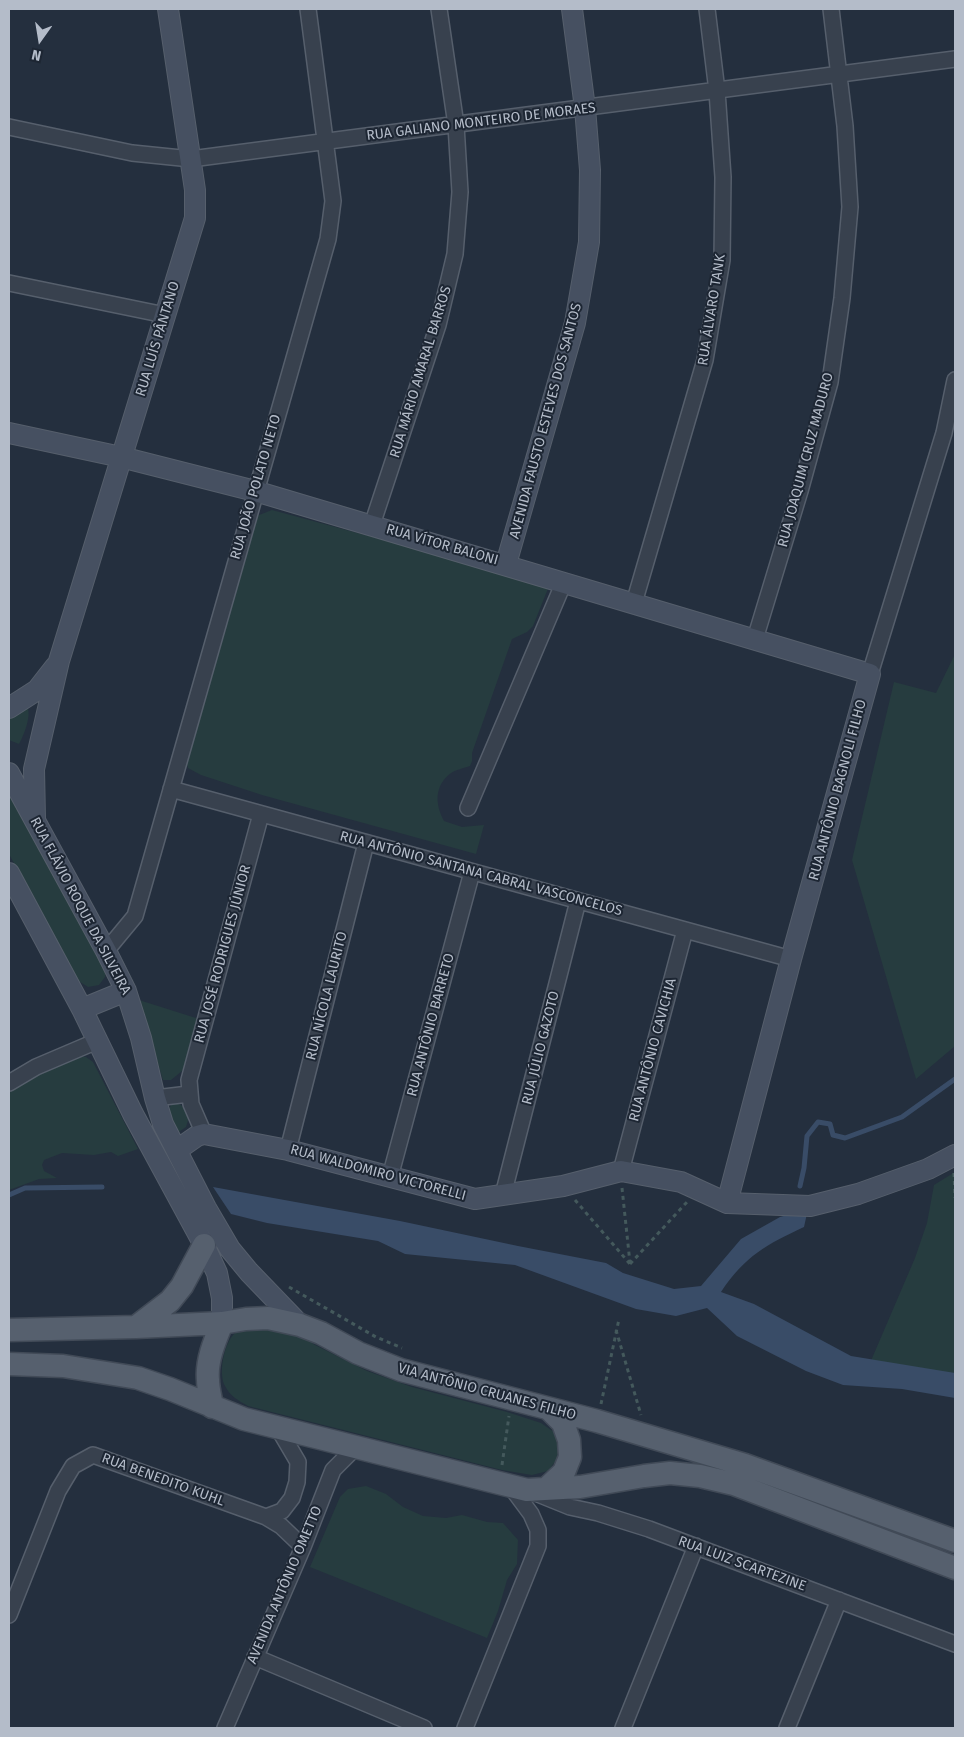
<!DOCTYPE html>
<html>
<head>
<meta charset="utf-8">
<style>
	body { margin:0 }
	#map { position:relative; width:964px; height:1737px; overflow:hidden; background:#242f3e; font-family:"Fira Sans",sans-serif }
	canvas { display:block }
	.frame { position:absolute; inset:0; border:10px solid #b4bcc9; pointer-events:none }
	.north { position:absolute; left:15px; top:15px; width:50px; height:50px; -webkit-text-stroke:4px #1d2633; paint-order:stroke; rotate:193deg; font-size:14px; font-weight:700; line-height:20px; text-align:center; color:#b4bcc9 }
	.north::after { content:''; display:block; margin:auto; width:18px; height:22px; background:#b4bcc9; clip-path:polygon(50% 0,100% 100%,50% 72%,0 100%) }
</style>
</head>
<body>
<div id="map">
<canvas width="964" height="1737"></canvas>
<div class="frame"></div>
<div class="north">N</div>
</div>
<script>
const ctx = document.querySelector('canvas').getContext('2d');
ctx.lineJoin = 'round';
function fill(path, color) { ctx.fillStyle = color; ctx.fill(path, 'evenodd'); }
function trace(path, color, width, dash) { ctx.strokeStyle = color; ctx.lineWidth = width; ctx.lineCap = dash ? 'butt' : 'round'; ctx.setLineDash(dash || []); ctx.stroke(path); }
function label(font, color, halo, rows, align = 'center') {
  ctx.font = font + ' "Fira Sans",sans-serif'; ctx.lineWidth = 4; ctx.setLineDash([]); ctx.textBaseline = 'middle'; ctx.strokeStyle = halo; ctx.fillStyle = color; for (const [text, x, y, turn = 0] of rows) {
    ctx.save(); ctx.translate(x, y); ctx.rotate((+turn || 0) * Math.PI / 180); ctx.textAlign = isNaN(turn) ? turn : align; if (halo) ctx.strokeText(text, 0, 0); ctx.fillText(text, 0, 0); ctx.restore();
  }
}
fill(new Path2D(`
	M272,510L510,574L549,586L533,626L527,632L512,639L472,753V761L470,766C464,768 455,770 451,773C434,786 435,804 444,821L462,827L484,825L476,854L262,795L201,775L188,768L184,753L254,517Z
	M955,654V1046L916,1079L852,860L894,682L936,693Z
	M27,706C32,715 24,735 19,744L9,740V710Z
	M9,788L106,968L105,977L99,985L88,987L77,980L9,854Z
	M139,1000L199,1019L187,1067L171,1080H163Z
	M76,1056L86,1057L93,1062L138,1149L118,1156L111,1152L94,1155L62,1153L44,1160L42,1165L44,1171L57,1178L39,1179L9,1190V1090L21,1081Z
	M172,1103C182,1103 185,1108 189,1117L186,1127L177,1133L169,1109Z
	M955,1172V1376L870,1363L915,1258L927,1223L934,1185Z
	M251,1324L289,1327L315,1345L367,1371L412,1387L507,1412L541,1423L554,1432L560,1443L557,1459L548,1471L532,1475L502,1470L248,1406C239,1401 230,1396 225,1386C218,1373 224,1344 234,1334C238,1330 246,1327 251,1324Z
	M366,1486L386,1494L403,1507L423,1516L446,1518L462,1515L487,1522L503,1523L518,1540L517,1564L507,1580L498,1611L487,1638L310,1567L340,1497L348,1489Z`), '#263c3f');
fill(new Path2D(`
	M213,1187L400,1221L518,1246L606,1263L623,1273L674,1289L701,1286L741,1239L780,1217L808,1209L804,1227C766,1245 746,1255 721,1292L754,1304L851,1356L955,1373V1398L902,1389L843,1385L806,1371L737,1336L707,1308L676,1316L636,1309L515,1265L405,1254L378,1241L267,1223L231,1214Z`), '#394c67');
trace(new Path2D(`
	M800,1186L804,1168L807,1136L818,1122L830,1124L833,1135L845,1138L902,1117L955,1079
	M9,1195L25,1188L102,1187`), '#394c67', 5);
const street = new Path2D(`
	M9,127L132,153L191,159L955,59
	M9,283L165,315
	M372,525L438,325L455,254L460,192L456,125L439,9
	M634,603L705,360L722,260L723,177L717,91L707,9
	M755,639L800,491L830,382L842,298L850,207L845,126L831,9
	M870,674L944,433L955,380
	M171,789L791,959
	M468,808L564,582
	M106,951L135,916L328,239L333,201L308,9
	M9,1083L36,1067L97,1041
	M155,1098L189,1094
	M204,1134L191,1104L189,1080L261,814
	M288,1150L366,843
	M621,1171L685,930
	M390,1177L472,872
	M503,1195L578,901
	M533,1492L570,1507L598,1513L649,1529L955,1644
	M266,1517L282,1511L292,1498L297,1482L298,1462L278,1428
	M9,1615L58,1491L73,1466L93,1455L266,1517L281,1526L303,1547
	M255,1657L424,1728
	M225,1728L303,1547L333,1470L355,1448
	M465,1728L538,1546V1530L531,1514L511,1487
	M623,1728L696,1546
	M787,1728L839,1600`);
const secondary = new Path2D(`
	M9,433L121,457L255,491L870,674L791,959L727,1203
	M506,564L575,323L589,242L590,170L585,108L572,9
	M9,708L37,690L55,667
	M9,773L106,951L126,991L141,1038L155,1098L163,1124L206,1208L230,1249L249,1272L300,1325
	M35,819L34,769L59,661L195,218V190L168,9
	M9,873L82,1009L133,1114L204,1245L217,1273L222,1298V1323
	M82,1009L126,991
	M177,1150L197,1136L204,1134L288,1150L475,1199L563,1186L621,1171L681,1182L727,1203L810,1206L858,1194L928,1169L955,1155`);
const primary = new Path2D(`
	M136,1327L170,1301L182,1286L204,1245
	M9,1330L136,1327L222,1323L246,1319L268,1318L300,1325L321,1333L358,1353L401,1370L597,1421L745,1465L955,1541
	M9,1364L63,1366L138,1378L170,1389L244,1419L527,1490L580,1487L644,1476L670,1473L700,1476L734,1484L955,1568
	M212,1407C211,1398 208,1389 208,1380C206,1361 215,1340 222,1323
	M547,1488L564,1472L570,1457L569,1440L563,1423L549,1409`);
trace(street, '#565f6c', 18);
trace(secondary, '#565f6c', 22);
trace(primary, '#414a57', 25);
trace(new Path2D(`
	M954,1173L955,1198
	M622,1188L630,1263
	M575,1200L630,1264
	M630,1264L687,1202
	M289,1287L376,1337L402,1348
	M616,1330L641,1415
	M601,1404L619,1319
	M502,1465L509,1416`), '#44595c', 3, [4, 4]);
trace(street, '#38414e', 15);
trace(secondary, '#465061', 20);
trace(primary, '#56606e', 22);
label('14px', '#b4bcc9', '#1d2633', [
	["RUA GALIANO MONTEIRO DE MORAES",481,122,-7],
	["RUA ÁLVARO TANK",712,310,-81],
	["RUA LUÍS PÂNTANO",158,339,-73],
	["RUA MÁRIO AMARAL BARROS",421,372,-73],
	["AVENIDA FAUSTO ESTEVES DOS SANTOS",546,421,-75],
	["RUA JOAQUIM CRUZ MADURO",806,460,-75],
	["RUA JOÃO POLATO NETO",256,487,-74],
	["RUA VÍTOR BALONI",442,545,16],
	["RUA ANTÔNIO BAGNOLI FILHO",838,790,-75],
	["RUA ANTÔNIO SANTANA CABRAL VASCONCELOS",481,874,15],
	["RUA FLÁVIO ROQUE DA SILVEIRA",80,906,62],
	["RUA JOSÉ RODRIGUES JÚNIOR",223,954,-75],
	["RUA NÍCOLA LAURITO",327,996,-76],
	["RUA ANTÔNIO BARRETO",431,1025,-75],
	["RUA JÚLIO GAZOTO",541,1048,-76],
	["RUA ANTÔNIO CAVICHIA",653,1050,-75],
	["RUA WALDOMIRO VICTORELLI",378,1173,15],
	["VIA ANTÔNIO CRUANES FILHO",487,1392,15],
	["RUA BENEDITO KUHL",163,1480,20],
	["RUA LUIZ SCARTEZINE",742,1564,20],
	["AVENIDA ANTÔNIO OMETTO",285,1585,-67]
]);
</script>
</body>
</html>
